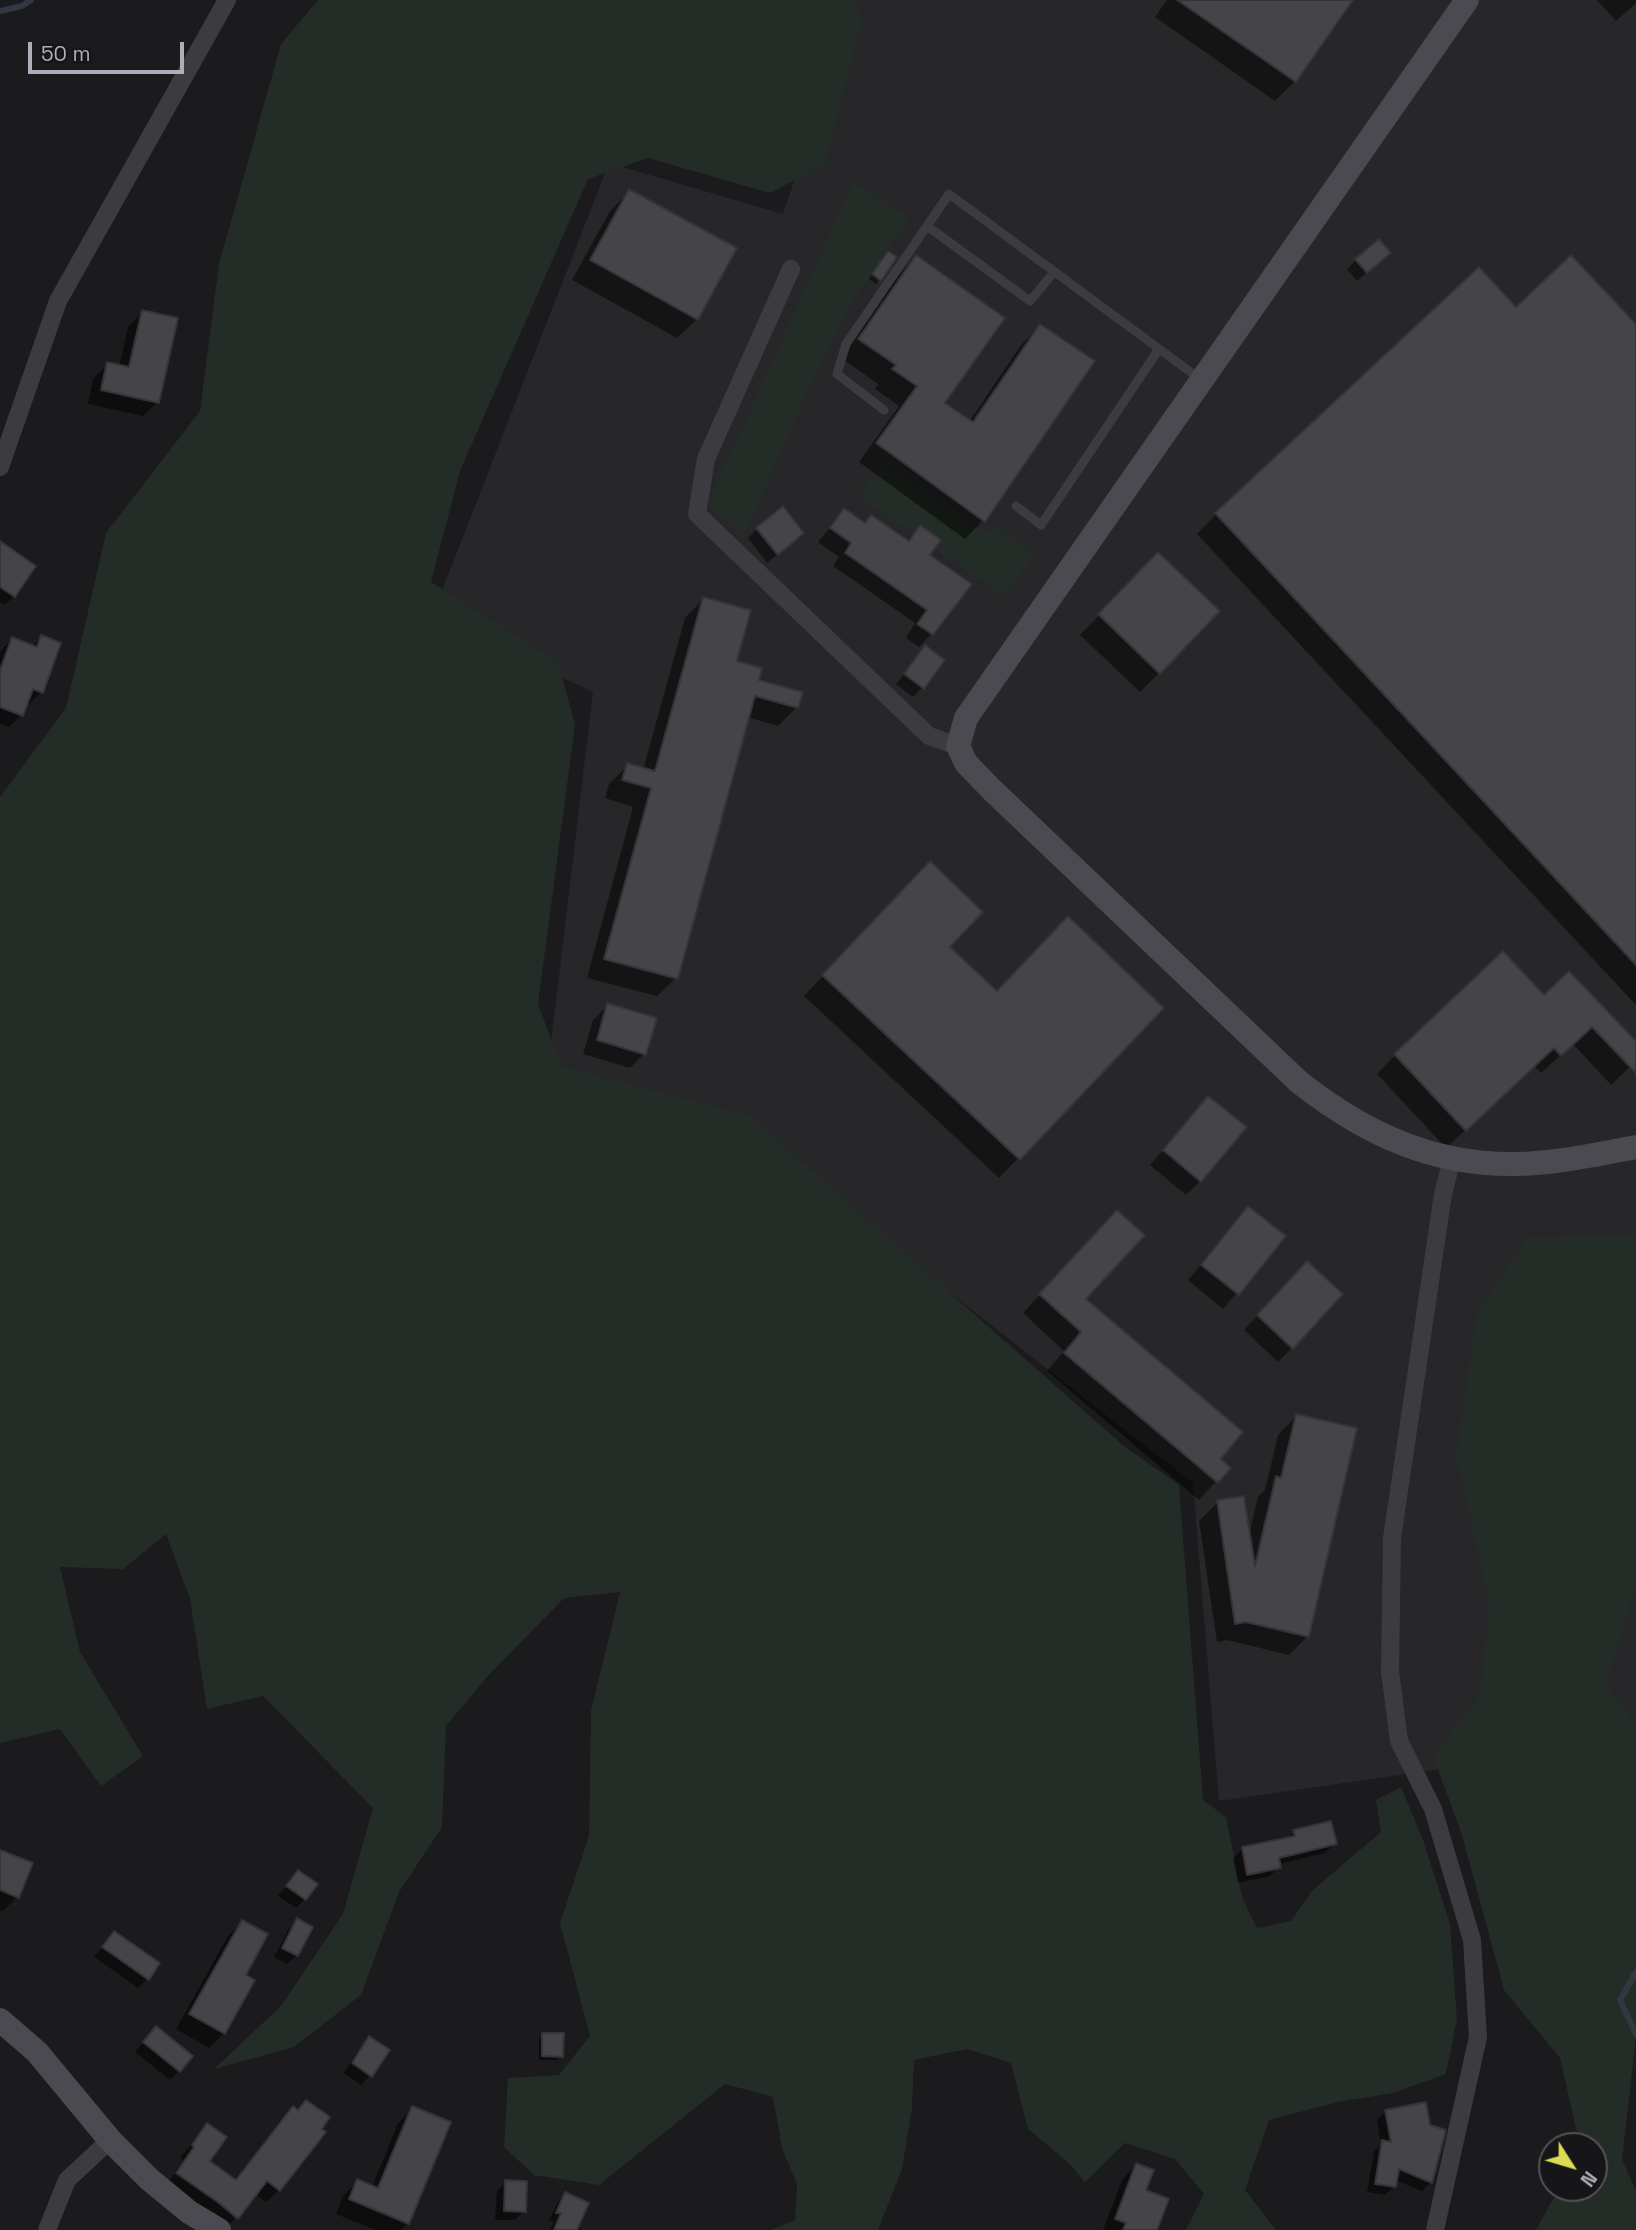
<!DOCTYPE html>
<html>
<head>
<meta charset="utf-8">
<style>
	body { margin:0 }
	#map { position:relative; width:1636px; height:2230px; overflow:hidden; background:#1b1a1c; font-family:"Space Grotesk",sans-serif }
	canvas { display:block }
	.north { position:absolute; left:1538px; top:2132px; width:70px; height:70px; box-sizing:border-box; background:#161517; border:2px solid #535258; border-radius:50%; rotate:127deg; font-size:19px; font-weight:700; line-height:28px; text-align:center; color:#aeaeba }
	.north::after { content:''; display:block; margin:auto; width:24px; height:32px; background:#dddb51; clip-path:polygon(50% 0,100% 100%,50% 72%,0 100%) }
	.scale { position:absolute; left:28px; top:42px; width:156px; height:32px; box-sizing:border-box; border:4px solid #aeaeba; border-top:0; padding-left:9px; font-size:21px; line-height:24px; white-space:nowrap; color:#aeaeba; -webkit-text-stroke:5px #161517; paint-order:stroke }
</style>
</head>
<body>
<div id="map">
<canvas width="1636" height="2230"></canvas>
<div class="north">N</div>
<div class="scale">50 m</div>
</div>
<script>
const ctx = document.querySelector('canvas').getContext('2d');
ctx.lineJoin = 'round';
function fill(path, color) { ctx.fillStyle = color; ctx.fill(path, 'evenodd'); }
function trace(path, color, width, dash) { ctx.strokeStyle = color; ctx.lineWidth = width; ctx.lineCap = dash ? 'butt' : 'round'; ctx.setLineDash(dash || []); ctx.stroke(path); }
fill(new Path2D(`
	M837,0H1636V1741L1219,1801L1193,1483L716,1110L547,1076L593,692L432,616L609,163L783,214L846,26Z`), '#272629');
fill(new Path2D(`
	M318,0H856L862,21L825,164L770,193L648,158L588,179L460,471L431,582L558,662L575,725L538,1004L561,1066L748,1115L1124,1446L1179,1485L1203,1800L1226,1817L1242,1897L1257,1928L1291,1921L1312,1891L1381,1832L1376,1800L1401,1787L1423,1840L1450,1924L1457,2019L1446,2074L1393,2093L1338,2102L1269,2120L1245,2190L1276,2230H1186L1204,2194L1175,2159L1125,2143L1085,2182L1069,2163L1028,2129L1011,2063L967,2049L914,2060L912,2108L902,2169L878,2230H771L795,2220L797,2184L782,2148L773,2097L725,2084L599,2185L534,2175L504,2147L508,2078L559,2075L590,2036L560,1923L589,1836L591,1711L620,1592L564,1598L487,1677L446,1726L442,1827L399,1892L361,1995L294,2047L214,2069L281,2006L343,1914L373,1808L263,1696L207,1709L190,1599L166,1534L123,1569L60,1567L80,1652L143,1756L101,1786L60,1729L0,1743V797L66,708L106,533L200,411L219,264L281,44Z
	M853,182L909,218L848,309L820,365L744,536L708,504Z
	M885,464L986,534L994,525L1035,555L1004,596L858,496Z
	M1636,1235V1584L1606,1685L1636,1724V2038L1622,2160L1636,2190V2230H1536L1559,2188H1594V2146H1580L1560,2058L1504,1990L1462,1835L1433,1756L1479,1697L1490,1607L1456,1454L1477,1313L1529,1237Z`), '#242c27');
fill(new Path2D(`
	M1167,0H1351L1295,81L1275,101L1155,17Z
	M1597,0H1636V3L1616,21Z
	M630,191L697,319L677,338L572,280L610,211Z
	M884,257L880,279L876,284L869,279Z
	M916,257L943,403L969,422L1021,345L1040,326L983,520L965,539L859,462L899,406L875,389L878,384L841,358L897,276Z
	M1356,260L1379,262L1357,281L1347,269Z
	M1516,309L1636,327V1005L1197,534L1216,514Z
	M142,312L158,402L143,416L88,404L93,379L108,364L119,367L128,327Z
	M844,511L864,524L871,517L906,541L920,528L927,556L969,585L944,621L919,647L906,638L915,623L833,566L839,557L818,542Z
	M757,529L793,542L767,563L748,538Z
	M0,549L14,596L5,605L0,602Z
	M1139,574L1159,673L1140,692L1080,635Z
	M703,599L735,662L757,681L797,707L778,726L747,717L676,978L657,996L587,978L633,807L605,798L609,784L628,765L643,770L685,618Z
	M41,637L42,692L29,704L26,703L21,715L9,727L0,724V652L12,639L32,647Z
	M925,648L922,688L913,697L896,684Z
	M911,883L948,947L996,993L1162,1008L999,1178L804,996Z
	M1543,997L1636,1044V1061L1611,1085L1573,1044L1541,1073L1534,1066L1446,1148L1377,1074L1395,1055Z
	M608,1005L644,1054L630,1068L583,1054L593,1020Z
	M1209,1098L1200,1181L1186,1195L1150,1165Z
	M1249,1208L1284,1236L1223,1309L1188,1280Z
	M1100,1230L1083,1299L1218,1460L1228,1468L1199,1500L1047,1371L1064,1351L1023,1313Z
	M1293,1277L1292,1348L1278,1362L1244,1330Z
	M1296,1416L1308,1636L1289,1655L1227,1640L1217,1642L1199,1521L1218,1502L1249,1535L1258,1497L1265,1490L1278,1435Z
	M1294,1832L1335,1843L1325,1853L1279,1864V1867L1270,1876L1238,1883L1233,1858L1243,1848L1286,1839Z
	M0,1851L17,1897L3,1911L0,1910Z
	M298,1872L305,1899L296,1908L278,1896Z
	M297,1921V1955L287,1964L274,1957L288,1930Z
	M242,1922L243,1976L253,1981L224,2033L209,2048L176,2029L228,1936Z
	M114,1933L147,1979L138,1988L94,1957Z
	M156,2028L179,2071L170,2080L135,2052Z
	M543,2035L561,2056L557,2060H539V2039Z
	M370,2039V2075L361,2085L344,2073L360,2048Z
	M306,2102L279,2190L266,2202L255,2194L225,2230L165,2187L183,2160L180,2158L207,2125L208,2162L235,2181L280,2121L293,2108L297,2111Z
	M413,2108L408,2223L401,2230H375L336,2214L343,2196L358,2181L372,2187L398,2123Z
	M1386,2111L1431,2182L1422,2191L1395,2180L1394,2186L1385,2195L1367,2192L1374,2151L1381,2144L1377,2120Z
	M1136,2165L1156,2230H1103L1122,2180Z
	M506,2182L524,2211L515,2220H495L497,2191Z
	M565,2194L577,2227L583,2230H550L554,2221H549L557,2203Z`), '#0007');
trace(new Path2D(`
	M0,11L22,6L31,0
	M1636,1972L1620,2000L1636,2034`), '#333741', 6);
const building = new Path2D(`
	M1177,0H1353L1296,82Z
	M629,189L737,248L698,320L590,260Z
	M1379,239L1391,253L1367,273L1355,259Z
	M888,251L897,257L881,281L872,274Z
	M916,255L1005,318L945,403L973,422L1040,324L1095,361L985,522L876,443L917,386L892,369L896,365L858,339Z
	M1571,255L1636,324V965L1215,513L1479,267L1516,307Z
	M142,310L178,318L159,403L101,390L107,362L129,367Z
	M783,506L804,533L778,555L756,528Z
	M844,508L865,523L871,515L909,541L920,525L941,540L930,555L972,584L933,635L917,624L927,610L845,553L851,543L830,528Z
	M0,541L36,566L15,597L0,587Z
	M1158,552L1220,611L1160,674L1098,614Z
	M703,597L751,610L737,661L762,668L759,680L803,692L798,708L755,696L678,979L604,959L651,788L622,780L627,763L655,771Z
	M41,635L61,643L43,693L33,689L23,716L0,707V670L12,637L37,647Z
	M925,645L945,660L924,689L904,674Z
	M930,861L983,912L950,947L997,991L1068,916L1164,1008L1020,1160L822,975Z
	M1503,951L1544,995L1569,971L1636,1041V1073L1592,1027L1561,1056L1554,1048L1466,1131L1394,1054Z
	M607,1003L657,1018L646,1055L597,1040Z
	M1208,1096L1247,1127L1201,1182L1163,1150Z
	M1248,1206L1286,1236L1239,1295L1201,1265Z
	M1117,1210L1145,1235L1086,1299L1243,1432L1221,1459L1231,1468L1218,1483L1064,1353L1081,1332L1039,1294Z
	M1307,1261L1343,1294L1293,1349L1257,1315Z
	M1296,1414L1357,1428L1309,1637L1246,1622L1235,1624L1217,1500L1244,1496L1255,1566L1276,1476L1281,1478Z
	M1331,1821L1337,1844L1279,1858L1281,1868L1247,1875L1242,1847L1295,1836L1293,1830Z
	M0,1850L33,1863L19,1898L0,1890Z
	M298,1870L318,1884L306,1900L286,1886Z
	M297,1918L313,1927L298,1956L282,1948Z
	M242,1920L268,1934L246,1975L255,1980L225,2034L189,2014Z
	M114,1931L160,1963L149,1980L102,1947Z
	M156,2026L193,2056L180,2072L143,2042Z
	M542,2033H564L563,2057L542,2056Z
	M369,2036L390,2050L372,2077L352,2063Z
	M306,2100L330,2117L322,2129L326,2132L280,2191L267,2181L238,2219L219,2203L176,2173L194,2147L192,2145L207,2123L227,2137L210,2161L236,2180L293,2106L298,2110Z
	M1426,2102L1430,2125L1446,2130L1432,2183L1399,2169L1396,2187L1375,2184L1382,2140L1391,2142L1385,2110Z
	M412,2106L451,2122L409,2224L349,2199L357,2179L378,2188Z
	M1136,2163L1154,2170L1146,2190L1169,2199L1157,2230H1123L1126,2223L1115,2219Z
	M505,2180L527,2181L526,2212L504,2211Z
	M565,2192L589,2203L577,2230H554L561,2213H556Z`);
fill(building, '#454449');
trace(building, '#353438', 2);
trace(new Path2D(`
	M927,226L1030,301L1054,272
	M884,410L837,374L846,344L949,194L1200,379
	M1016,506L1041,525L1159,349`), '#3c3c40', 9);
trace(new Path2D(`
	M791,269L706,459L697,514L929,736L958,746
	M0,467L58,301L227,0
	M47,2230L67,2180L110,2140
	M1435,2230L1478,2037L1472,1940L1433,1809L1399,1741L1390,1672L1392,1538L1443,1194L1452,1159`), '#3c3c40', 18);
trace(new Path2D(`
	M1467,0L966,718L958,746L966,763L991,789L1299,1082C1365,1134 1434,1166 1519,1164C1558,1163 1598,1154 1636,1147
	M0,2020L37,2052L110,2140L149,2179L189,2212L219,2230`), '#4a4a50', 24);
</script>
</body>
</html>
